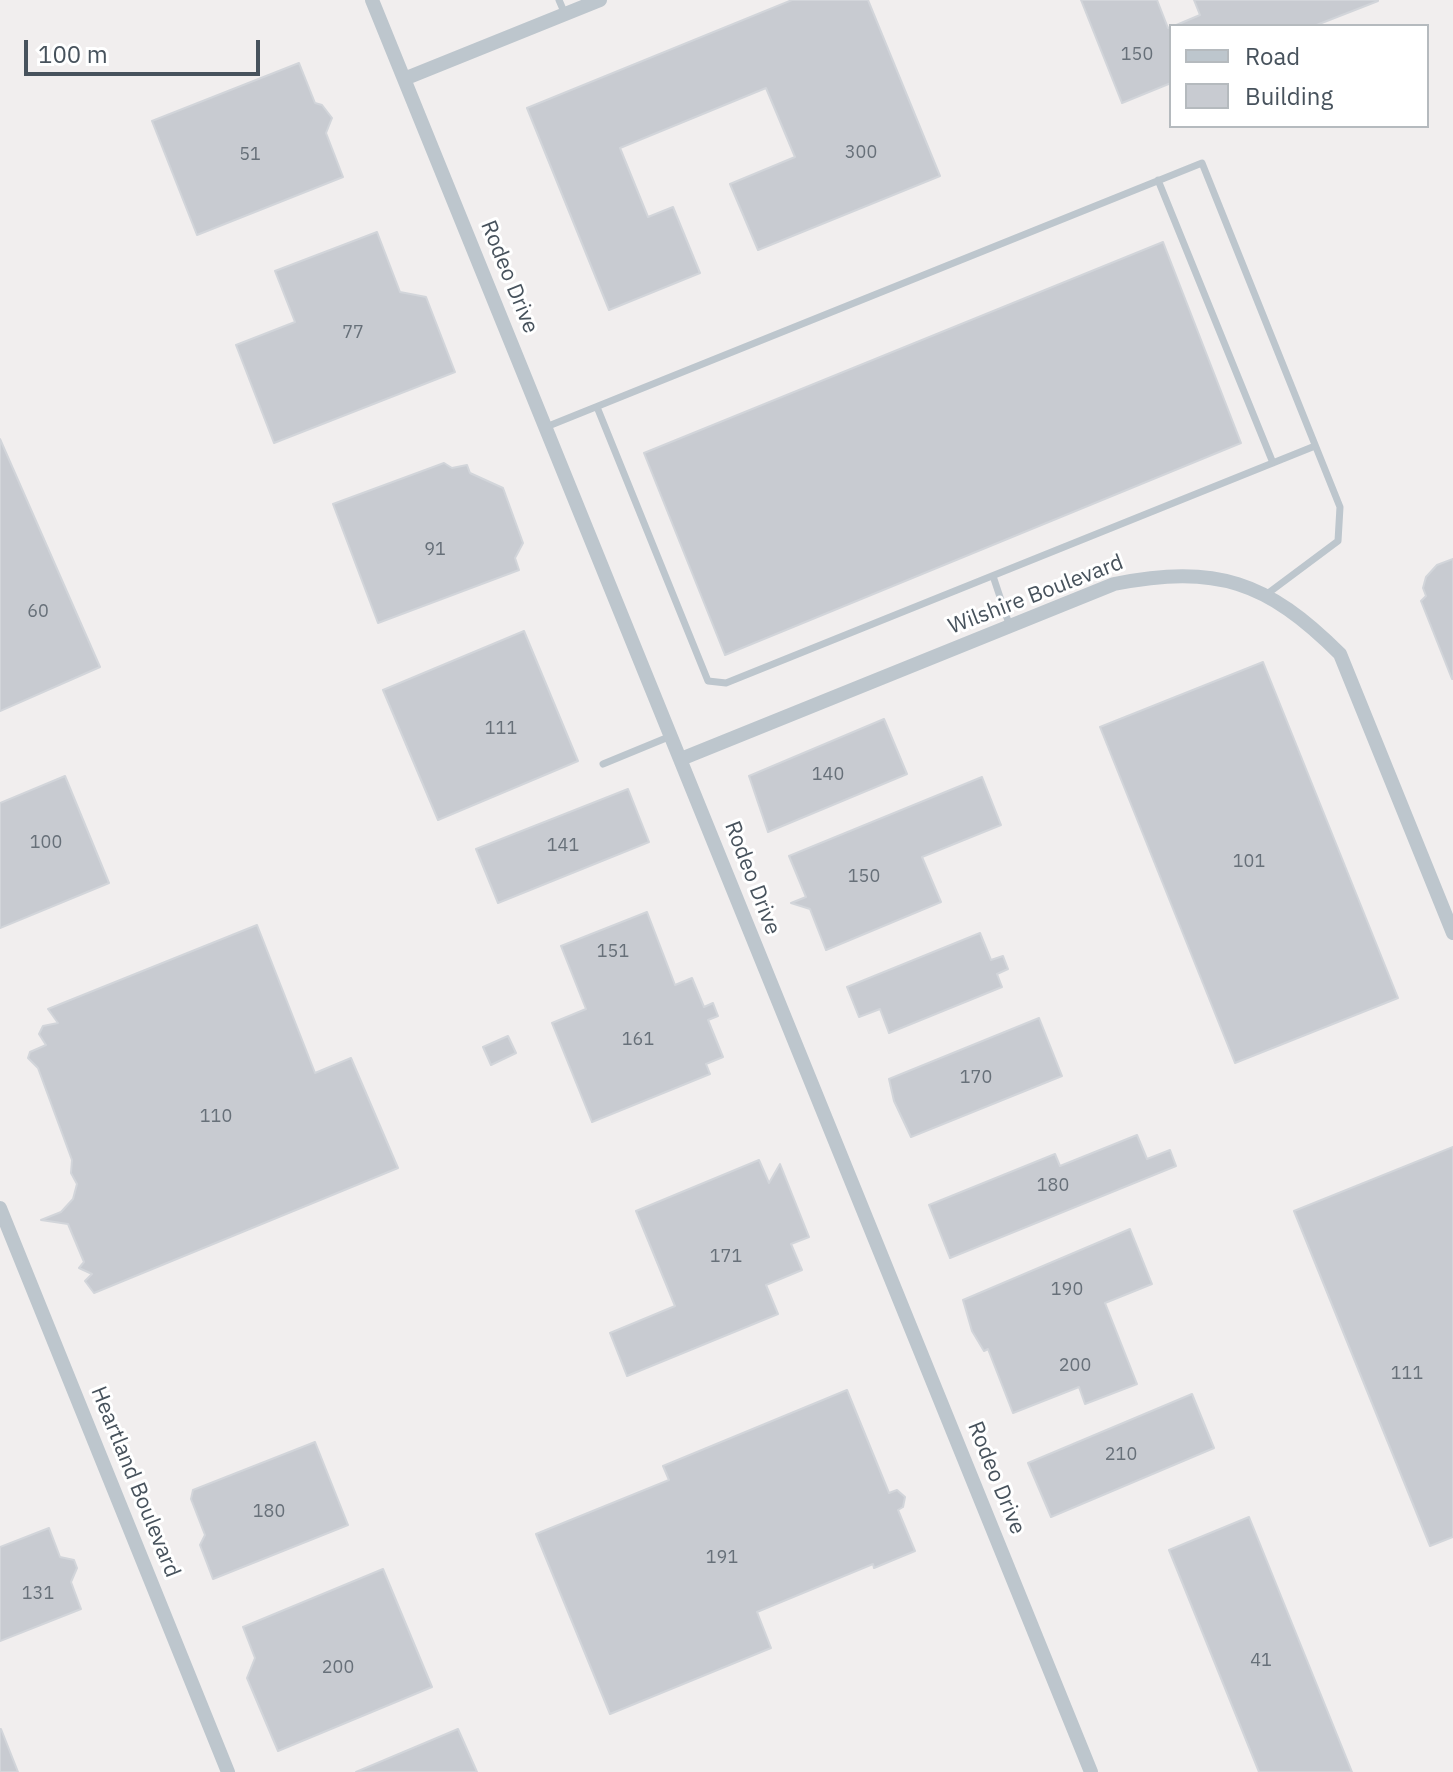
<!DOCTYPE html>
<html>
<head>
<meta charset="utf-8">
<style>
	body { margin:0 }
	#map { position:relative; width:1453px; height:1772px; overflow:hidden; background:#f1eeee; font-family:"IBM Plex Sans",sans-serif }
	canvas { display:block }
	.legend { position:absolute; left:1169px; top:24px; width:260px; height:104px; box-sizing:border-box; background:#fff; border:2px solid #b5babe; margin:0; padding:10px 14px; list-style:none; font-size:24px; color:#47525c }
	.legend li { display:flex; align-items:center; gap:16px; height:40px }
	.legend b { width:40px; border:2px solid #b5babe }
	.scale { position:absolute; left:24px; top:40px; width:236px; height:36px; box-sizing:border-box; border:4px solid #47525c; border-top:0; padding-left:10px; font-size:24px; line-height:28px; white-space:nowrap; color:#47525c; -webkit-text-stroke:6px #fff; paint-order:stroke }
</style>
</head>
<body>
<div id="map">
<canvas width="1453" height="1772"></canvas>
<ul class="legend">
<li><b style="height:10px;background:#bdc6cd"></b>Road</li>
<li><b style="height:22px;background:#c8cbd1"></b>Building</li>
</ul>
<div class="scale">100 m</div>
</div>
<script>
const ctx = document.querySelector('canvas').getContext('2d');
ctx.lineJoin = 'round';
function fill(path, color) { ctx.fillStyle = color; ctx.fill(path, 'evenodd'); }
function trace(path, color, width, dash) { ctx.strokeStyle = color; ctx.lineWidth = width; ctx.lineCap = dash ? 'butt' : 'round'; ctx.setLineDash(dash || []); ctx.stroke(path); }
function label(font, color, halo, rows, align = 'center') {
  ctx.font = font + ' "IBM Plex Sans",sans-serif'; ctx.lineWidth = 6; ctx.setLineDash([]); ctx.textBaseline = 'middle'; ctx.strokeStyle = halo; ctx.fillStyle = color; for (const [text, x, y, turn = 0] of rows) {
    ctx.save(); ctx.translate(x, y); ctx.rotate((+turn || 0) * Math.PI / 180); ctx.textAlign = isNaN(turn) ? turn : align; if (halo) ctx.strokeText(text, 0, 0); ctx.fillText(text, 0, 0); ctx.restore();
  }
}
const building = new Path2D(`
	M792,0H868L940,176L758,250L730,184L795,157L766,88L620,148L648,217L673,207L700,273L609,310L527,108Z
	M1081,0H1157L1168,28L1171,27V83L1122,103Z
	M1194,0H1378V1L1314,26H1174L1200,15Z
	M299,63L315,103L322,105L332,118L326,133L343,177L197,235L152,121Z
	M377,232L400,292L426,297L455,372L274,443L236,345L295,322L275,271Z
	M1163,242L1241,443L725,655L644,453Z
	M0,439L100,667L0,711Z
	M444,463L452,468L467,465L470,473L503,488L523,543L515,558L519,570L378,623L333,504Z
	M1453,559V679H1452L1421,601L1426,596L1423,588L1426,577L1437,565Z
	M524,631L578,761L438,820L383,690Z
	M1263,662L1398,998L1235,1063L1100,727Z
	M884,719L907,774L768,832L749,776Z
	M65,776L109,883L0,928V803Z
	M982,777L1001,825L922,857L941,902L826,950L810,909L791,903L806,897L789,856Z
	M628,789L649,842L498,903L476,849Z
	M647,912L675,985L692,978L704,1007L713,1003L718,1016L708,1020L723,1057L706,1064L710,1074L592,1122L552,1023L586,1009L561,946Z
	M257,925L315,1073L351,1058L398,1168L94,1293L85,1281L92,1274L79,1268L84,1262L68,1224L41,1220L61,1212L73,1199L77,1184L71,1173L72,1160L38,1068L28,1058L30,1052L46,1045L39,1034L43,1026L58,1023L48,1009Z
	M980,933L991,960L1003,956L1008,969L997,974L1002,987L889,1033L880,1009L859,1017L847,987Z
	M1039,1018L1062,1076L911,1137L894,1101L889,1079Z
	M508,1036L516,1053L491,1065L483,1047Z
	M1137,1135L1147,1159L1170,1150L1176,1166L950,1258L929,1205L1055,1154L1060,1166Z
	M1453,1147V1537L1430,1546L1294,1211Z
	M759,1160L769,1183L780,1164L809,1237L791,1244L802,1270L766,1285L778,1314L627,1376L610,1333L675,1306L636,1211Z
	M1130,1229L1152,1284L1105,1303L1137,1384L1085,1404L1079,1387L1013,1413L988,1349L984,1351L972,1331L963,1300Z
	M847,1390L889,1493L897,1490L905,1497L903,1507L898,1510L915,1551L874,1568L873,1564L757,1612L771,1648L610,1714L536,1534L669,1480L663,1466Z
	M1192,1394L1214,1448L1051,1517L1028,1463Z
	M315,1442L348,1525L213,1579L200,1545L205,1535L191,1499L193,1490Z
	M1249,1517L1352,1772H1259L1169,1550Z
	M49,1528L60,1557L74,1560L77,1568L71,1582L81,1609L0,1641V1547Z
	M383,1569L432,1687L278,1751L247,1678L255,1658L243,1627Z
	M0,1729H1L18,1772H0Z
	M458,1729L477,1772H356Z`);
fill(building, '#c8cbd1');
trace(building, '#d2d5da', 2);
trace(new Path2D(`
	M559,0L565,14
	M1158,180L1273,463
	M597,407L708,681L726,683L1315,446
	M546,427L1202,163L1340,507L1338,541L1267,594
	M993,576L1010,627
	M603,764L671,736`), '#bdc6cd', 7);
trace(new Path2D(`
	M372,0L1091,1772
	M404,79L600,0
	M681,759L1114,584C1216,564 1267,581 1340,654L1453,933
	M0,1208L228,1772`), '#bdc6cd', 14);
label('18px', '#677079', null, [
	["150",1137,55],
	["300",861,153],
	["51",250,155],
	["77",353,333],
	["91",435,550],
	["60",38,612],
	["111",501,729],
	["140",828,775],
	["100",46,843],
	["141",563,846],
	["101",1249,862],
	["150",864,877],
	["151",613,952],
	["161",638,1040],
	["170",976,1078],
	["110",216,1117],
	["180",1053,1186],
	["171",726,1257],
	["190",1067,1290],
	["200",1075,1366],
	["111",1407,1374],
	["210",1121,1455],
	["180",269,1512],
	["191",722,1558],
	["131",38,1594],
	["41",1261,1661],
	["200",338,1668]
]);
label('22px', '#47525c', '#fff', [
	["Rodeo Drive",509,277,68],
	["Wilshire Boulevard",1036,595,-21],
	["Rodeo Drive",752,878,69],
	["Rodeo Drive",996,1478,68],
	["Heartland Boulevard",135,1482,68]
]);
</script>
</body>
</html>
